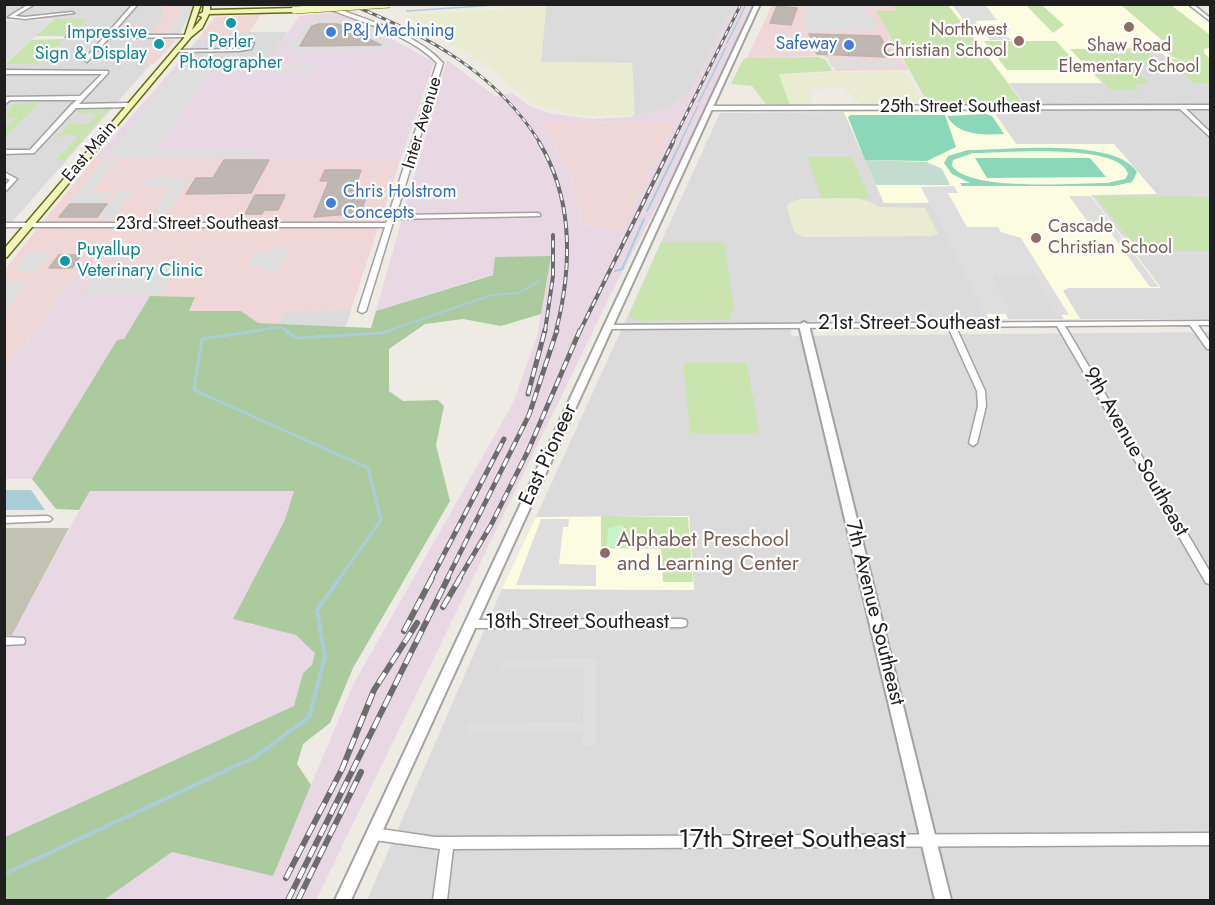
<!DOCTYPE html>
<html>
<head>
<meta charset="utf-8">
<style>
	body { margin:0 }
	#map { position:relative; width:1215px; height:905px; overflow:hidden; background:#eeebe5; font-family:Jost,sans-serif }
	canvas { display:block }
	.frame { position:absolute; inset:0; border:6px solid #1e1e1e; pointer-events:none }
</style>
</head>
<body>
<div id="map">
<canvas width="1215" height="905"></canvas>
<div class="frame"></div>
</div>
<script>
const ctx = document.querySelector('canvas').getContext('2d');
ctx.lineJoin = 'round';
function fill(path, color) { ctx.fillStyle = color; ctx.fill(path, 'evenodd'); }
function trace(path, color, width, dash) { ctx.strokeStyle = color; ctx.lineWidth = width; ctx.lineCap = dash ? 'butt' : 'round'; ctx.setLineDash(dash || []); ctx.stroke(path); }
function label(font, color, halo, rows, align = 'center') {
  ctx.font = font + ' Jost,sans-serif'; ctx.lineWidth = 4.5; ctx.setLineDash([]); ctx.textBaseline = 'middle'; ctx.strokeStyle = halo; ctx.fillStyle = color; for (const [text, x, y, turn = 0] of rows) {
    ctx.save(); ctx.translate(x, y); ctx.rotate((+turn || 0) * Math.PI / 180); ctx.textAlign = isNaN(turn) ? turn : align; if (halo) ctx.strokeText(text, 0, 0); ctx.fillText(text, 0, 0); ctx.restore();
  }
}
fill(new Path2D(`
	M567,4L735,5L690,93L668,108L633,117L632,63L541,62L546,6Z
	M5,5H162L163,15L161,35L151,47H131L116,64H151L5,230V64H39L86,19H5Z
	M229,32H288L268,63H178L197,40H223Z
	M1069,49H1155L1169,59H1210V319H1080L1063,291L1068,288H1161L1090,194H1156L1114,144H1016L992,110L1029,109L1009,83H1101Z
	M844,112L884,203H931L989,319L789,322L792,336L1210,332V900H367L502,589L694,590L689,516L536,517L720,113Z
	M984,273H1037L1064,319H1008Z
	M351,310L346,327L277,324L284,311Z`), '#dcdbdb');
fill(new Path2D(`
	M162,5H194L179,35L150,36L163,15Z
	M772,5H893L897,11H877L908,70L836,71L831,60L823,56L747,58Z
	M260,15L250,32H229L223,40H197L215,17Z
	M158,39L176,40L154,64H115L131,47H151Z
	M551,120L596,124L642,121L675,123L621,231L582,224L571,175L544,126V122Z
	M94,159H401L351,310L285,311L277,324L257,323L241,311H188L195,297L75,296L89,277L74,276L5,372V269Z`), '#eed7d6');
fill(new Path2D(`
	M735,5H758L710,105L614,288L316,900H104L172,852L273,875L354,683L513,403L537,336L550,256L376,311L447,60L495,96L512,93L531,107L553,114L592,119L633,117L668,108L690,93ZM549,120L596,124L642,121L675,123L621,231L582,224L571,175L544,126V122Z
	M333,12L366,25L434,62L401,159H94L178,63H268L299,16Z
	M74,276H89L75,296H150L124,340H117L32,479H5V372Z
	M90,491H294L250,625L316,627L315,653L312,665L303,673L294,706L5,837L4,636L12,635Z`), '#e7d8e4');
fill(new Path2D(`
	M948,5H1190L1210,20V59H1169L1155,49H1070L1102,83H1009Z
	M844,112H994L1016,144H1114L1157,194L1091,195L1161,288H1068L1063,291L1080,319H1064L1037,273L985,274L1008,319H989L931,203H884Z
	M689,516L694,590L502,589L536,517Z`), '#fcfce1');
fill(new Path2D(`
	M5,528H69L12,635H5Z`), '#c2c2b2');
fill(new Path2D(`
	M546,7L541,62L632,63L635,115H573L533,104L483,63L401,15Z
	M900,71L908,76L922,101L920,104L860,105L843,88H839L811,89L813,104L792,105L789,103L779,74Z
	M854,198L868,201L879,207L925,208L938,233L933,236L813,237H803L794,232L787,207L789,203L799,199Z`), '#eaecd2');
fill(new Path2D(`
	M893,5H948L1026,107L929,105L876,11H897Z
	M1026,5H1042L1064,25L1053,33Z
	M1121,5H1171L1210,35V48L1204,49V53L1210,59H1179L1172,57L1163,49L1164,42Z
	M55,19H87L69,36H35Z
	M65,39L39,64H5L31,40Z
	M984,41H1056L1083,70H1007Z
	M1142,48L1160,63L1134,66L1149,84H1134L1138,90H1111L1070,49Z
	M819,57L826,60L832,71L779,74L789,103L792,105L766,104L752,86L731,84L744,58Z
	M1168,60H1210V83H1194Z
	M16,103H39L5,137V128L17,117L5,118V115L11,111L8,109Z
	M110,109L107,113L90,111L105,114L65,160H55L76,139L77,135H62L55,139L72,121L74,124H88L98,114L81,113L73,119L81,112H74L77,110Z
	M807,157H852L870,198H821Z
	M1096,196L1210,197V251H1138Z
	M661,242H724L734,307L729,320L637,321L629,316Z
	M683,363H747L759,433H690Z
	M601,516L688,517L693,582H663L661,549L601,548Z`), '#cae4b0');
fill(new Path2D(`
	M551,256L541,314L501,326L463,319L425,324L389,349V391L403,401L438,400L444,406L436,445L450,501L353,668L330,723L303,744L297,764L311,785L273,876L172,852L104,900H5V837L294,706L303,673L312,665L315,653L296,635L233,619L284,522L294,491H90L79,510L56,509L32,479L117,340L124,339L150,296L195,297L189,311H241L258,323L371,328L376,311L493,275L495,257Z`), '#abca9e');
fill(new Path2D(`
	M865,160L927,162L942,169L950,185H876Z`), '#c4dbd0');
fill(new Path2D(`
	M623,525L627,546L607,547L608,528Z`), '#c6f5ca');
fill(new Path2D(`
	M986,114L992,116L1004,134C984,135 958,136 947,116Z
	M851,115H945L956,147L927,161L865,160L848,117Z
	M968,150C1006,150 1116,137 1137,172L1132,182L1114,186H962L960,183H970L952,174L944,163L948,156ZM973,153C1001,153 1121,142 1128,174L1125,179L1107,183C1075,183 970,192 952,166L953,160Z
	M975,158H1090L1106,177L987,178Z`), '#8ad7b9');
fill(new Path2D(`
	M178,5H191L188,18L180,33L155,36L170,33L181,11H178Z
	M809,5H863L866,8L862,9L863,11L871,13L880,30L808,31L803,20Z
	M952,5H985L997,20L975,21L981,29L1009,28L1010,30L1003,31L1011,40H990L987,36H977Z
	M53,20L5,63V21Z
	M312,20H341L339,23L311,26L301,44L305,47L369,46L371,40L363,35L374,32L379,35L375,37L396,46L384,50L292,51L293,48H286L292,39H298L303,31L298,30L302,24H307Z
	M776,32L792,34L793,40H787L792,41V43H803L800,36H806L813,51H795L791,44L789,50H783V52L771,51L775,42H780L781,39L776,38Z
	M828,60L898,61L901,66L837,68L831,66Z
	M281,65H315L311,72H211L153,151H257L253,158L106,157L179,67Z
	M102,161H116L91,193H111L104,203H68Z
	M147,177H191L165,217H151L172,186H140Z
	M954,186L958,193H948L967,227H998L1001,232L1021,238L1069,315H1058L1034,276H992L1012,314H986L921,187Z
	M118,191H133L113,218H97Z
	M1069,196H1091L1159,287H1150L1106,226H1091Z
	M275,246H290L279,271H262L264,267H248L255,252H272Z
	M27,253H51L37,271L12,272Z
	M93,264H179L160,295H80L94,275H86Z
	M5,281H28L5,311L4,281Z
	M541,519H569L568,527H563L559,564L596,565V586L516,585Z
	M596,659V747H583L582,734H467L468,724L583,723L584,670H502L503,660Z`), '#dedede');
fill(new Path2D(`
	M4,490H31L45,510H5Z`), '#aaced8');
trace(new Path2D(`
	M407,11L510,4
	M739,19L746,4
	M727,43L738,21
	M699,102L726,47
	M680,143L698,106`), '#aaced8', 1.5);
trace(new Path2D(`
	M647,211L681,142
	M615,271L622,269L644,219
	M252,331L281,327L287,331
	M387,331L492,295L518,293L540,281`), '#aaced8', 2);
trace(new Path2D(`
	M262,330L202,339L194,390L368,468L381,520L339,579
	M285,330L296,338L382,333L391,330`), '#aaced8', 3);
trace(new Path2D(`
	M4,874L255,757L309,717L325,657L317,610L340,578`), '#aaced8', 4);
const building = new Path2D(`
	M777,6L797,8L791,25L770,23Z
	M319,24H338L381,45L300,46L312,26Z
	M809,34L880,36L890,54H884L886,57L817,54Z
	M224,160H269L251,193L186,194L196,178H213Z
	M325,170H361L355,188H370L360,213L314,217L329,181H320Z
	M255,195H285L278,210H264L262,214H245Z
	M70,204H107L97,217H59Z
	M59,255H81L72,268H49Z`);
fill(building, '#bfb7b2');
trace(building, '#bfb2a9', 1.5);
const minor = new Path2D(`
	M29,4H35L15,16L25,17L72,12L74,13L25,19L8,17Z
	M133,4H138L111,35H189L191,36L189,37L109,38L87,62L84,60L85,59L103,38H68L66,37L68,36L106,35Z
	M318,4H325C363,19 415,32 443,63L396,215L538,213L540,214V216L394,219L366,311L362,313L358,311L385,227H4V223H386L437,63C406,31 358,23 318,4Z
	M1188,4H1193L1210,18V21Z
	M250,42L254,43L251,49L239,51L176,52L174,51L176,50L239,49L247,47Z
	M4,70L108,71V73L79,104L129,103L132,105L129,107L76,108L34,153L4,154V150H30L71,105L77,100H10L4,105V99L7,97L80,96L102,74H4Z
	M1210,105V109H1186L1210,132V137L1180,109L709,110L706,108L709,106Z
	M4,172L17,179L4,193V186L10,180L4,177Z
	M1210,321V325H1198L1210,342V349H1207L1190,325L1065,326L1210,572V584L1206,583L1057,326L956,327L985,391L986,406L977,443L973,446L969,443L978,406L977,391L948,327L608,329L604,327L608,325Z
	M47,516L50,517L52,519L50,521L4,523V517Z
	M682,619L686,620L687,623L686,626L682,627L472,628L468,627L467,624L468,621L472,620Z
	M4,637L24,638L25,641L24,644L4,645Z
	M374,828L435,837L1210,833V845L453,849L447,900H433L440,849L374,840L369,838L368,834L369,830Z`);
const tertiary = new Path2D(`
	M755,4H760L351,900H335Z
	M804,322L809,325L951,900H935L799,325Z`);
const secondary = new Path2D(`
	M195,4H201L192,30L202,18V17L198,15L203,12L204,4H210V10L295,8L298,10L295,12L209,14L202,28L191,37L7,257L4,258V249L184,38Z`);
trace(minor, '#a2a2a2', 3);
trace(tertiary, '#a2a2a2', 4);
trace(secondary, '#636d0e', 3);
fill(minor, '#fff');
fill(tertiary, '#fff');
fill(secondary, '#f2f4be');
const railFar3 = new Path2D(`
	M349,4C425,34 496,72 540,143
	M672,143L741,4`);
const railFar2 = new Path2D(`
	M539,142C574,200 572,268 556,331
	M545,331L553,276V235
	M580,331L673,142`);
const railFar1 = new Path2D(`
	M528,394L545,330
	M431,579L504,439
	M447,579L529,415L557,330
	M459,579L491,525L528,451L580,330`);
const rail = new Path2D(`
	M443,607L460,578
	M404,631L432,578
	M286,878L342,769L374,690L417,623
	M288,900L448,578
	M298,900L361,772`);
trace(railFar3, '#6c6c6c', 3);
trace(railFar2, '#6c6c6c', 4);
trace(railFar1, '#6c6c6c', 5);
trace(rail, '#6c6c6c', 6);
trace(railFar3, '#fff', 1.5, [5]);
trace(railFar2, '#fff', 2, [7]);
trace(railFar1, '#fff', 3, [9]);
trace(rail, '#fff', 4, [12]);
const secondaryBridge = new Path2D(`
	M295,10L390,4`);
trace(secondaryBridge, '#636d0e', 8, []);
trace(secondaryBridge, '#f2f4be', 7);
for (const [x, y, r, color] of [
	[231,23,6,"#0f9aa8"],
	[1129,27,6,"#8d6e63"],
	[331,32,6,"#3f7fe0"],
	[1019,41,6,"#8d6e63"],
	[159,44,6,"#0f9aa8"],
	[849,45,6,"#3f7fe0"],
	[331,203,6,"#3f7fe0"],
	[1036,238,6,"#8d6e63"],
	[65,261,6,"#0f9aa8"],
	[605,553,6,"#8d6e63"]
]) { const dot = new Path2D(); dot.arc(x, y, r, 0, 2 * Math.PI); ctx.fillStyle = color; ctx.fill(dot); trace(dot, '#fff', 2); }
label('18px', '#785e54', '#fff', [
	["Northwest",1007,31],
	["Christian School",1007,52],
	["Shaw Road",1129,47,"center"],
	["Elementary School",1129,68,"center"],
	["Cascade",1048,228,"left"],
	["Christian School",1048,249,"left"]
], 'right');
label('18px', '#366cbe', '#fff', [
	["P&J Machining",343,32],
	["Safeway",837,45,"right"],
	["Chris Holstrom",343,193],
	["Concepts",343,214]
], 'left');
label('18px', '#0d838f', '#fff', [
	["Impressive",147,34],
	["Sign & Display",147,55],
	["Perler",231,43,"center"],
	["Photographer",231,64,"center"],
	["Puyallup",77,251,"left"],
	["Veterinary Clinic",77,272,"left"]
], 'right');
label('18px', '#1e1e1e', '#fff', [
	["25th Street Southeast",960,108],
	["Inter Avenue",423,123,-73],
	["East Main",90,152,-50],
	["23rd Street Southeast",197,225]
]);
label('21px', '#1e1e1e', '#fff', [
	["21st Street Southeast",909,324],
	["9th Avenue Southeast",1135,452,60],
	["East Pioneer",549,455,-65],
	["7th Avenue Southeast",874,613,76],
	["18th Street Southeast",577,623]
]);
label('21px', '#785e54', '#fff', [
	["Alphabet Preschool",617,541],
	["and Learning Center",617,565]
], 'left');
label('26px', '#1e1e1e', '#fff', [
	["17th Street Southeast",792,841]
]);
</script>
</body>
</html>
